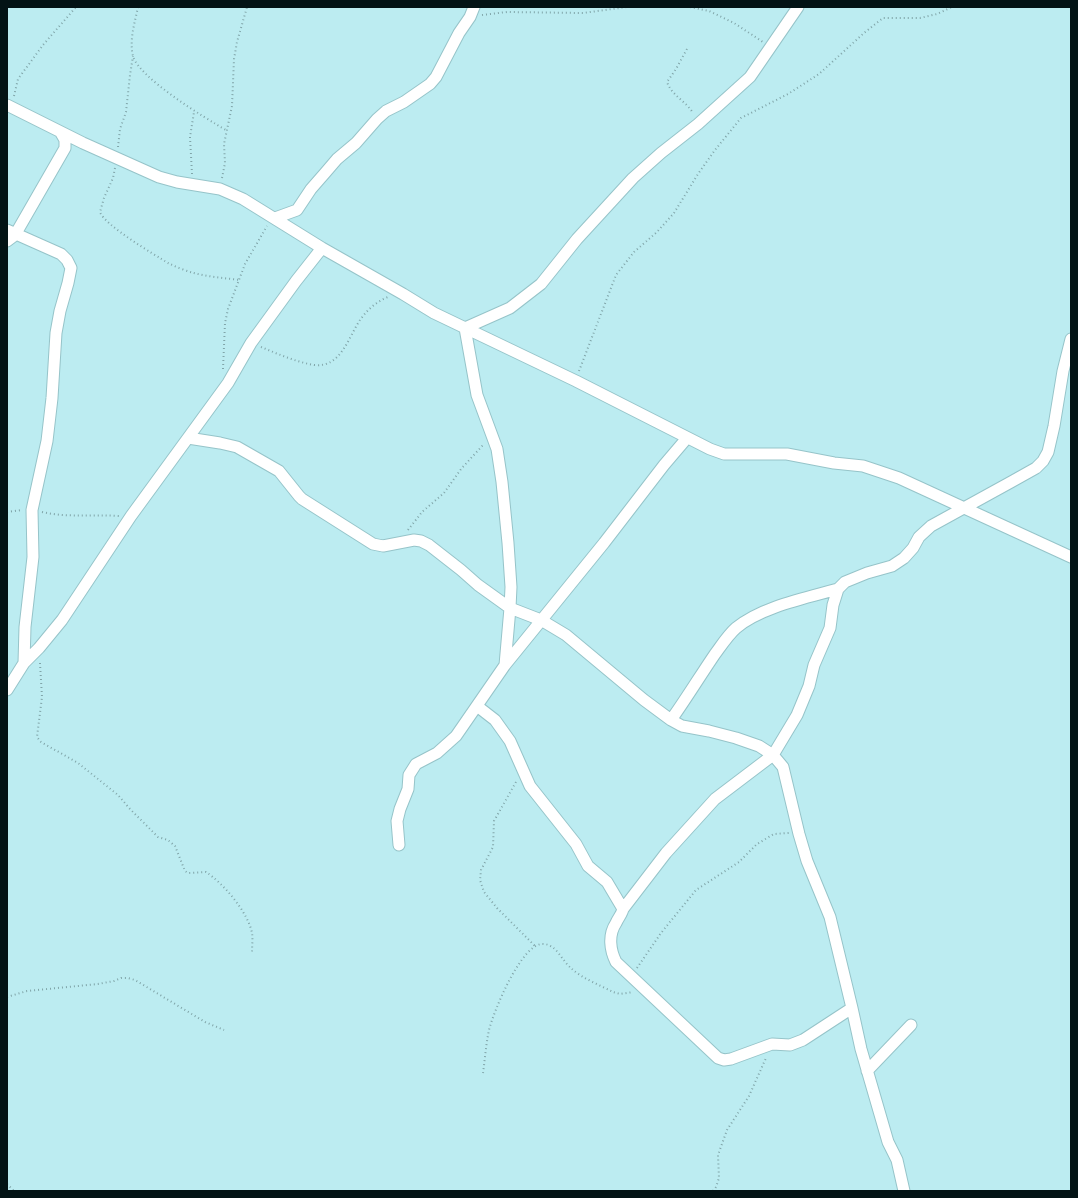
<!DOCTYPE html>
<html>
<head>
<meta charset="utf-8">
<style>
	body { margin:0 }
	#map { position:relative; width:1078px; height:1198px; overflow:hidden; background:#bcecf1; font-family:"Space Grotesk",sans-serif }
	canvas { display:block }
	.frame { position:absolute; inset:0; border:8px solid #031315; pointer-events:none }
</style>
</head>
<body>
<div id="map">
<canvas width="1078" height="1198"></canvas>
<div class="frame"></div>
</div>
<script>
const ctx = document.querySelector('canvas').getContext('2d');
ctx.lineJoin = 'round';
function trace(path, color, width, dash) { ctx.strokeStyle = color; ctx.lineWidth = width; ctx.lineCap = dash ? 'butt' : 'round'; ctx.setLineDash(dash || []); ctx.stroke(path); }
const minor = new Path2D(`
	M7,105L83,143L159,177L177,182L220,189L243,199L322,248L403,294L434,313L576,381L710,449L724,454H787L834,463L863,466L899,478L1071,557
	M275,218L297,210L311,189L325,173L337,159L356,143L377,119L386,111L404,102L430,84L436,77L459,33L470,17L474,7
	M7,230L61,254L67,260L71,268L68,283L60,311L56,333L52,398L47,441L32,510L33,557L25,627L24,663
	M7,241L15,235L65,148V140L61,133
	M188,438L220,443L237,447L279,471L299,496L302,499L373,544L383,546L414,540L421,541L429,545L461,570L478,585L510,608L541,620L566,635L644,700L671,720L682,726L709,731L736,738L759,746L773,755L783,767L799,834L807,861L830,917L852,1008L861,1049L888,1142L897,1160L904,1191
	M505,665L510,608L511,587L508,543L502,482L497,449L477,395L465,328L510,308L541,284L577,239L633,178L661,153L698,124L750,77L798,7
	M7,690L24,663L39,648L62,620L131,516L228,383L251,343L296,281L322,248
	M477,706L495,720L510,741L530,786L576,844L588,866L607,882L623,909C622,914 618,918 616,923C608,935 610,950 616,962L718,1058L724,1060L731,1059L772,1044L790,1045L803,1040L852,1008
	M671,720C686,699 700,676 715,654C721,646 728,635 736,628C761,607 806,598 838,589
	M399,845L397,821L400,809L408,789L409,775L416,764L437,753L456,736L505,665L604,543L664,465L687,438
	M623,909L666,853L715,799L773,755L797,715L809,686L814,665L830,628L833,605L838,589L845,582L867,573L892,566L904,558L913,548L919,537L931,526L1011,482L1036,468L1043,461L1048,452L1054,426L1063,371L1071,339
	M867,1071L911,1025`);
trace(minor, '#96c4c9', 13);
trace(new Path2D(`
	M138,7C135,22 129,40 133,56C139,78 205,118 226,130
	M690,7L709,11L734,23L763,42
	M482,15L507,12L583,13L627,7
	M687,49L676,69L667,82C672,96 686,101 693,113
	M14,96L18,79L43,45L76,7
	M118,147L120,129L126,112L130,75L133,56
	M115,168L113,178L104,198L100,212C104,225 155,255 168,263C176,267 186,271 194,273C209,277 224,278 240,280
	M192,174L190,137L194,112
	M222,178L225,163L224,144L232,106L234,59L237,42L247,7
	M261,347C278,354 296,362 314,365C341,368 348,338 360,320C367,310 376,302 388,297
	M223,369L225,323L228,309L245,264L267,226
	M579,371L616,275L634,252L657,232L674,213L698,174L715,150L741,118L788,94L819,74L864,33L883,18H920L937,14L952,7
	M7,512L22,510
	M42,512C69,518 92,514 119,516
	M408,530L422,512L444,493L461,469L484,444
	M40,663L42,697L37,737L41,742L78,763L118,795L130,809L158,837L168,840L175,846L185,871L188,873L206,872C223,883 248,912 252,933C253,939 252,946 252,952
	M516,782L494,821L493,847L481,870L480,880L484,892L497,908L535,946
	M637,968L661,933L696,890L739,862L757,844L774,834L789,833
	M7,997L27,991L98,984L114,981L121,978H128L135,980L205,1022L224,1030
	M483,1073C485,1059 486,1044 489,1030C493,1013 522,941 544,944C557,945 562,961 571,968C581,978 600,985 613,992L620,994L633,992
	M7,1184L14,1191
	M713,1191L716,1187L719,1178L718,1155L727,1130L749,1096L766,1058`), '#80a5a9', 2, [1, 3]);
trace(minor, '#fff', 11);
</script>
</body>
</html>
